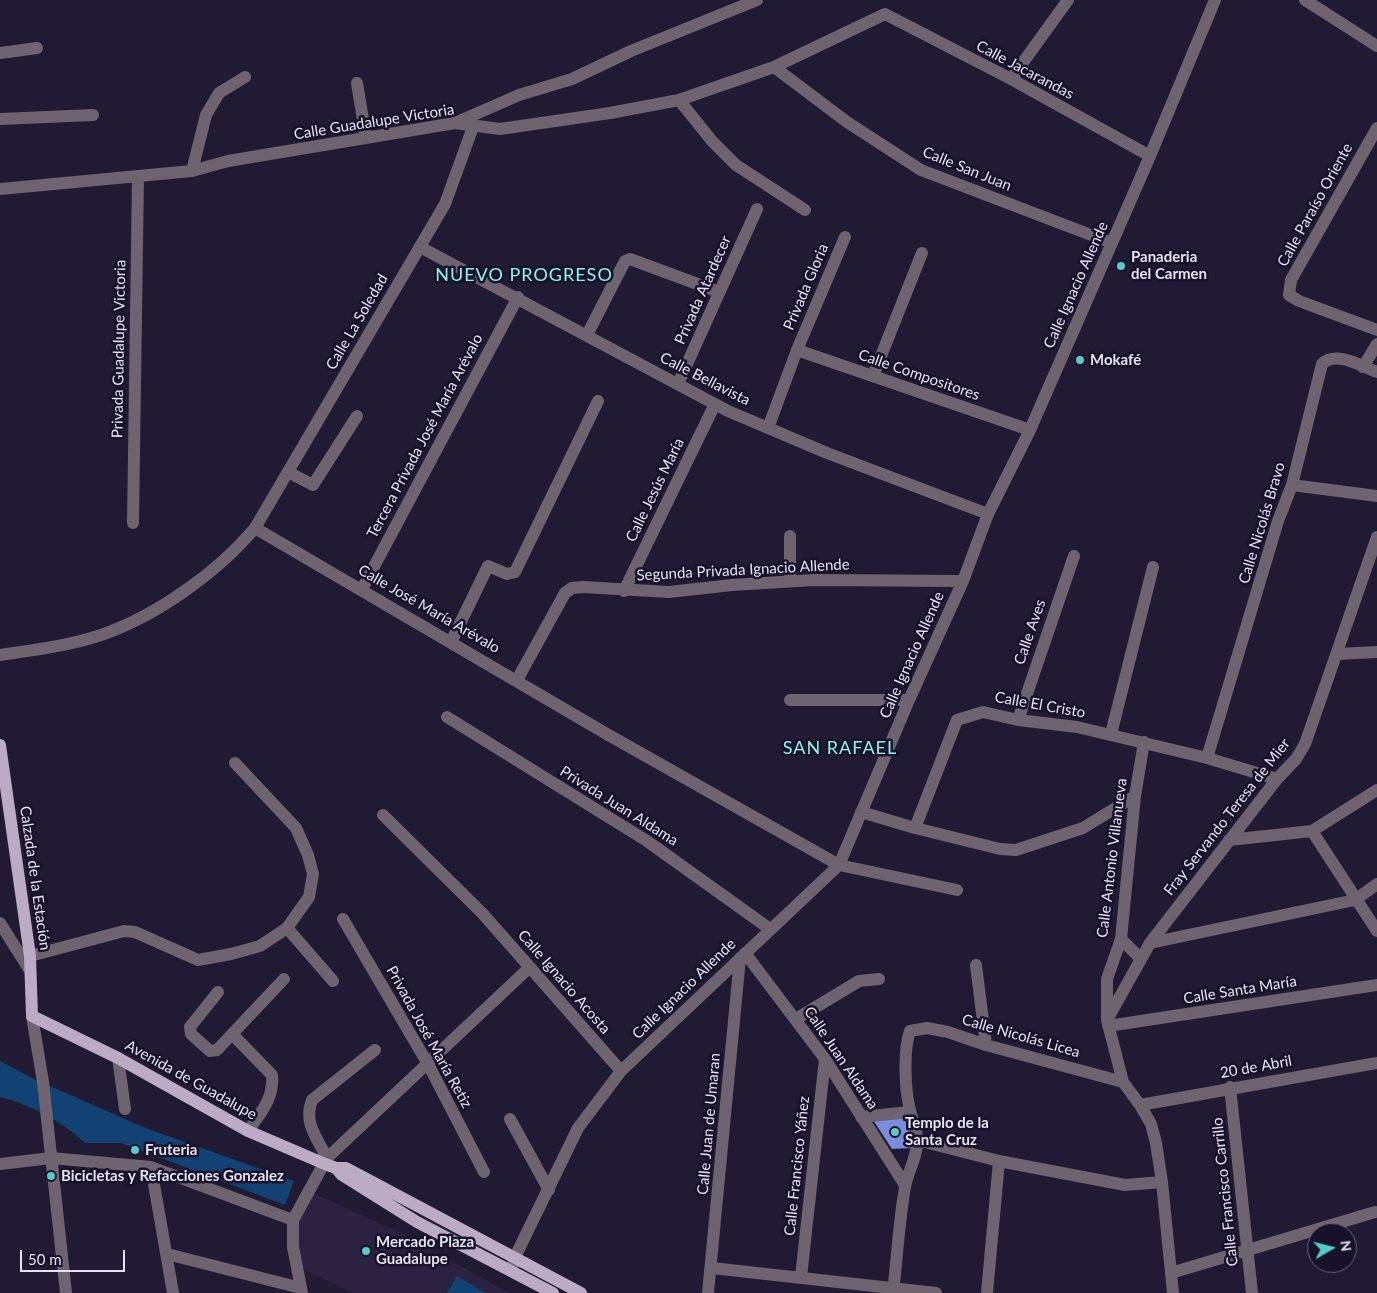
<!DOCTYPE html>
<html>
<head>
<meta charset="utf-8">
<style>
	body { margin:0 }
	#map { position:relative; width:1377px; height:1293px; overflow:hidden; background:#201a33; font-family:Lato,sans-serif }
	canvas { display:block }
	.north { position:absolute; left:1307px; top:1223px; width:50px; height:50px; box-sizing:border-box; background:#171129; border:1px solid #69657a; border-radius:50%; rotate:82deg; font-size:14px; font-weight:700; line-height:20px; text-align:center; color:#e5e2f3 }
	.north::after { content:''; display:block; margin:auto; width:18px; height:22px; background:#54cdc6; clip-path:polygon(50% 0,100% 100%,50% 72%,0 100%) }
	.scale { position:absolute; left:20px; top:1250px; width:105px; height:22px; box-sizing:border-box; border:2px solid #e5e2f3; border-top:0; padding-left:6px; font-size:15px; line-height:18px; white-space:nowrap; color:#e5e2f3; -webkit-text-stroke:4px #171129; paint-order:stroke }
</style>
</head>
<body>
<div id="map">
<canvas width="1377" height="1293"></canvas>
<div class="north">N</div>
<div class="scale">50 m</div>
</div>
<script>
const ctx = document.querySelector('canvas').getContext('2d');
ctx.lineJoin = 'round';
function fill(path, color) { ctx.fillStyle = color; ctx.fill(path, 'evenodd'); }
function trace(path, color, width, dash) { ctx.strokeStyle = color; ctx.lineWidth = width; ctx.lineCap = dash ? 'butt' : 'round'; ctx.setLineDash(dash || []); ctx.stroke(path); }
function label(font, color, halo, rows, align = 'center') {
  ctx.font = font + ' Lato,sans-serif'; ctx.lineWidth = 5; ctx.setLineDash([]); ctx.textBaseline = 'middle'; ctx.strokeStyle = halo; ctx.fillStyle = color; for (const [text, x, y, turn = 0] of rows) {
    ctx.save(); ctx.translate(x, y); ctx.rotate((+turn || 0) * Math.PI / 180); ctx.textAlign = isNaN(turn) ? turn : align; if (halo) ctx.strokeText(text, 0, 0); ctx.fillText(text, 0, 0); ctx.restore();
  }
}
fill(new Path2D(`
	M313,1193L401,1233L510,1293H486L457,1276L447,1293H353L301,1268L297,1225Z`), '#2b2241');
fill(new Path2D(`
	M0,1061L32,1078L143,1127L294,1181L285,1205L121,1143H85C62,1121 31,1105 0,1097Z
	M457,1276L486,1293H447Z`), '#124273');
fill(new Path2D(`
	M909,1115L911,1148L892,1149L871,1117Z`), '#7b8cdd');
trace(new Path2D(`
	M1305,0L1377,46
	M0,53L37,48
	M774,67L847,122L921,170L1112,243
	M1011,79L1068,0
	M357,83L366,138
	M679,100L712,141L736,165L805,210
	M0,119L93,115
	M455,123L519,95L572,79L631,51L757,0
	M1377,128L1291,280L1289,295L1299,301L1377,330
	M192,171L206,115L219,93L245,77
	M0,189L192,171L228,161L455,123L500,129L610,113L679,100L774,67L885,14L1011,79L1150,156
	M420,247L728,411L827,453L988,514
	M587,335L625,261L630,259L719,292
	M797,350L1030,430
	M1363,367L1377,344
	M873,376L922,253
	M678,384L757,209
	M768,428L797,350L845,237
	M288,472L313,485L357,416
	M1292,485L1377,496
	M133,523L138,176
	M255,528L605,733L839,865L957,890
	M790,536V581
	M362,589L518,297
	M624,591L715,404
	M451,642L488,566L507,574L515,572L598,401
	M1337,654L1377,652
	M0,655C33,650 68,646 101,635C156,616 217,573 255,528L445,204L473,127
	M517,680L565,593L572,588L583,587L669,592L732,585L814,580L963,581
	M790,700H909
	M447,717L647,841L770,929
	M1018,720L1074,556
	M1111,734L1153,567
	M1144,742L1135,796L1121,939L1107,979V1020L1123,1082L1140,1105L1151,1124L1156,1143L1162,1182L1173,1293
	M1207,758L1278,521L1292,485L1322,364C1336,350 1361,366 1377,372
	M861,812L915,828L1000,849L1016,850L1083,828L1135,796
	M383,815L483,914L621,1071
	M915,828L957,720L983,712L1018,720L1077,727L1207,758L1277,779
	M1312,831L1377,931
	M1229,840L1312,831L1377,790
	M343,919L428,1064L484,1172
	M0,923L29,969
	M287,928L333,981
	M1121,939L1140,958
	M1150,943L1355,900L1377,884
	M745,953L825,1059L905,1185
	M30,956L124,931L135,932L198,960L231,954L260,946L287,928L309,897L313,874L308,855L296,828L235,763
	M976,965L986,1045
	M218,992L190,1027L191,1034L210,1051L217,1050L284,979
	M32,1016L43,1082L66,1293
	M1108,1018L1150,943L1277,779L1296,759L1305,744L1377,537
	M796,1019L859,981L879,979
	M1108,1026L1377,985
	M232,1034L272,1075C274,1099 261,1112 248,1131
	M118,1058L125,1109
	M1230,1087L1252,1293
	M1140,1105L1377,1063
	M861,1117L910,1112
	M510,1119L549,1190
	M917,1140L999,1161L1125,1185L1162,1182
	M327,1158C317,1138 303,1122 312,1100L375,1050
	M0,1164L51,1158L151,1167L293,1220
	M151,1167L173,1293
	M167,1254L301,1288
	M512,1268L515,1257L578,1128L621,1071L839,865L909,700L963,581L988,514L1030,430L1150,156L1215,0
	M712,1268L936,1293
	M1171,1273L1375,1212
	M801,1277L825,1059
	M302,1293L293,1247V1220L327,1158L530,967
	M708,1293L740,958
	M893,1293C897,1258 899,1222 905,1187C908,1171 918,1156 917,1139C917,1126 912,1121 910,1110C905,1091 903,1050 910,1031L927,1028L948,1032L986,1045L1123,1082
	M987,1293L999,1161`), '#6d6470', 12);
trace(new Path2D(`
	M0,745L30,956L32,1016L118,1058L248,1131L325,1164L336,1168H346L581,1293
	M336,1168L342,1175L417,1222L553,1293`), '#bcabc4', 12);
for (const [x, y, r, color] of [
	[1121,266,5,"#54cdc6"],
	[1080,360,5,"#54cdc6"],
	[895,1132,5,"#54cdc6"],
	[135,1150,5,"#54cdc6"],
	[51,1176,5,"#54cdc6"],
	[366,1251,5,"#54cdc6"]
]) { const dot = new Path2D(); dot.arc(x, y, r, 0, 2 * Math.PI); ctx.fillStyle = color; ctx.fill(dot); trace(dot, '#171129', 2); }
label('15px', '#e5e2f3', '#171129', [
	["Calle Jacarandas",1025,70,28],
	["Calle Guadalupe Victoria",374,122,-9],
	["Calle San Juan",967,169,22],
	["Calle Paraíso Oriente",1315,205,-61],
	["Calle Ignacio Allende",1076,285,-66],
	["Privada Gloria",806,287,-67],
	["Privada Atardecer",703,290,-66],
	["Calle La Soledad",357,322,-60],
	["Privada Guadalupe Victoria",119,349,-89],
	["Calle Compositores",919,375,19],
	["Calle Bellavista",705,379,27],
	["Tercera Privada José María Arévalo",425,436,-62],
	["Calle Jesús María",655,490,-64],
	["Calle Nicolás Bravo",1262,523,-73],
	["Segunda Privada Ignacio Allende",743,570,-3],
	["Calle José María Arévalo",429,609,30],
	["Calle Aves",1030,632,-71],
	["Calle Ignacio Allende",912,655,-66],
	["Calle El Cristo",1040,705,10],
	["Privada Juan Aldama",619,806,32],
	["Fray Servando Teresa de Mier",1227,817,-52],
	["Calle Antonio Villanueva",1112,858,-83],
	["Calzada de la Estación",35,878,82],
	["Calle Ignacio Acosta",564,982,49],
	["Calle Ignacio Allende",684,989,-44],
	["Calle Santa María",1240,990,-9],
	["Calle Nicolás Licea",1021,1036,16],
	["Privada José María Retiz",429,1037,61],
	["Calle Juan Aldama",841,1058,56],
	["20 de Abril",1256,1067,-10],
	["Avenida de Guadalupe",191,1080,29],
	["Calle Juan de Umaran",709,1124,-85],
	["Calle Francisco Yáñez",797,1166,-84],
	["Calle Francisco Carrillo",1225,1192,-96]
]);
label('bold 15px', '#e5e2f3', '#171129', [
	["Panaderia",1131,257],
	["del Carmen",1131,274],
	["Mokafé",1090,360],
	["Templo de la",905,1123],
	["Santa Cruz",905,1140],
	["Fruteria",145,1150],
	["Bicicletas y Refacciones Gonzalez",61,1176],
	["Mercado Plaza",376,1242],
	["Guadalupe",376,1259]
], 'left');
ctx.letterSpacing = '1px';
label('18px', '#8af4ed', '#171129', [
	["NUEVO PROGRESO",524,275],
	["SAN RAFAEL",840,748]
]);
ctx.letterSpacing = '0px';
</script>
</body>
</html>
